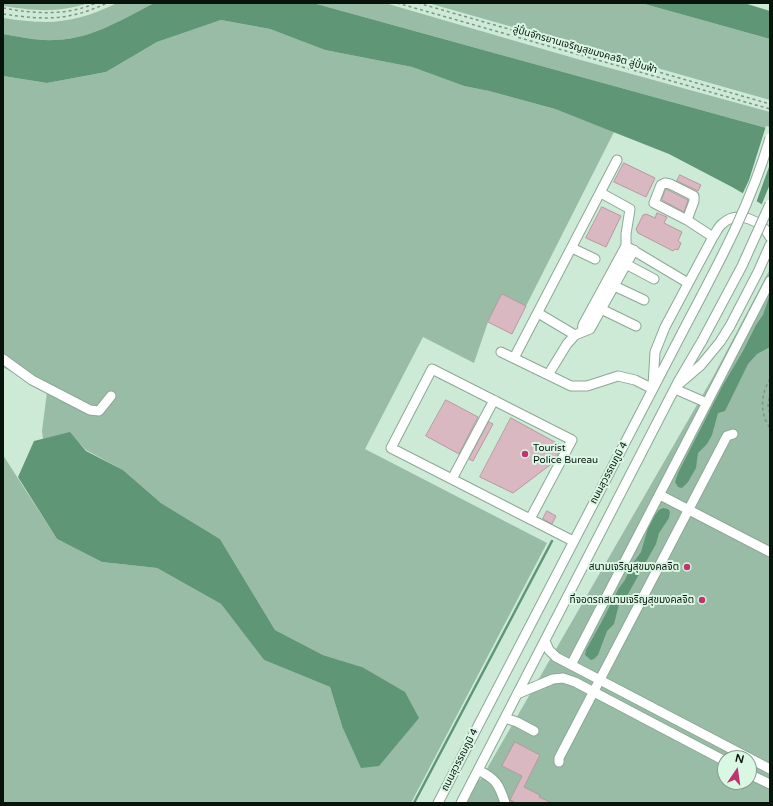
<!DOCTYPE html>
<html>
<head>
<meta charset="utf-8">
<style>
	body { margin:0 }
	#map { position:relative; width:773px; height:806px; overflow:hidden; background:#cdead7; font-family:"Varela Round",sans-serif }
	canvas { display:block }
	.frame { position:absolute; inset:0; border:4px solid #08130c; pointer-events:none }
	.north { position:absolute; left:717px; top:750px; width:40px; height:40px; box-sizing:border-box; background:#daf7e4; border:1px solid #869c8e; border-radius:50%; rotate:13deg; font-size:11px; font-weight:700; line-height:16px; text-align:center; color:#08130c }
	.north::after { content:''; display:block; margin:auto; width:14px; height:18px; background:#bf346d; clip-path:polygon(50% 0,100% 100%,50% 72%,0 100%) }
</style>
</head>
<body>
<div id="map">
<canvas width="773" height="806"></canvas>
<div class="frame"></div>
<div class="north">N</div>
</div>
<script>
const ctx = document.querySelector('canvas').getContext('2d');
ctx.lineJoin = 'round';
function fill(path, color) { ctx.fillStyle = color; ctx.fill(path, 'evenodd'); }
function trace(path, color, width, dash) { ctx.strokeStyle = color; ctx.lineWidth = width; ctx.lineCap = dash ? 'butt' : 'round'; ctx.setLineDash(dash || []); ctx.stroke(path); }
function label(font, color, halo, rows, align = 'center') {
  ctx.font = font + ' "Varela Round","Noto Sans Thai",sans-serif'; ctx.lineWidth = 4; ctx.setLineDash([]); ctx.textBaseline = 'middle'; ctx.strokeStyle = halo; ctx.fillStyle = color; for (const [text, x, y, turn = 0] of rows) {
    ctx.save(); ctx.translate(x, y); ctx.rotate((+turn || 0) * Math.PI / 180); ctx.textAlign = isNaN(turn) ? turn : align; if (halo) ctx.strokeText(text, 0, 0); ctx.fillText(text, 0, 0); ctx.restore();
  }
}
fill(new Path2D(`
	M3,3H89C57,13 36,11 3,6Z
	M117,3H154C123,19 91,39 56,40C38,41 20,37 3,34V18C49,25 74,24 117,3Z
	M313,3H385L577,59L770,112V129Z
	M428,3H641L770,39V100Z
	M221,20L270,29L325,50L412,67L464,86L489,91L555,109L614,132L526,306L502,294L488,322L474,363L423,337L365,449L547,543L411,803H3V455L57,539L102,562L157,568L221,604L264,660L330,687L342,726L362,667L323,655L275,630L220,539L161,503L123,470L86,450L70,433L43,439L42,431L47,392L3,367V76L47,83L106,72L157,42Z
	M770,269V803H463L474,781L481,779L713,377ZM725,758H749V782H725Z`), '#98bca5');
fill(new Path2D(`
	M154,3H313L770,129V209L732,187L669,154L555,109L489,91L464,86L412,67L325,50L270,29L221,20L157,42L106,72L47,83L3,76V34C20,37 38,41 56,40C91,39 123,19 154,3Z
	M641,3H744L770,11V39Z
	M770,294V347L757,354L748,364L725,411L718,413L712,435L707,444L698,453L696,468L688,482L682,488L678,487L675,482L678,473L723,385L743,351L756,325L763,315Z
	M70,432L86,451L123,470L161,503L220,539L275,630L323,655L362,667L405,692L419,718L379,766L361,768L342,726L330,687L264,660L221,604L157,568L102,562L57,539L18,477L34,441Z
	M663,508L668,509L670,512L669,518L659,533L656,544L628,594L619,604L614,624L607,631L598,655L594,659L591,660L585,655L586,650L601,623L619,588L625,580L631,566L641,552L648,528L655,515L659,510Z`), '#5f9675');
fill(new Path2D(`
	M766,126L770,127V164L756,203L742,195L749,180Z
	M770,184V211L761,206Z`), '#cdead7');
trace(new Path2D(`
	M414,803L552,541`), '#5f9675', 2.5);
const building = new Path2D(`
	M624,163L655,178L646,197L614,182Z
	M680,175L701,185L698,191L677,181Z
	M666,189L688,200L684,212L662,200Z
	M602,207L621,216L606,247L586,238Z
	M657,213L667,217L664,223L682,232L678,241L681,243L678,250L675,249L673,251L638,233L636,229L643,215L646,214L655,218Z
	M502,294L526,306L512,334L488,322Z
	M446,400L478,417L459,454L426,436Z
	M511,418L562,446L554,462L513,493L480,477Z
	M489,422L493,424L473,461L469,459Z
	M547,511L556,516L552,524L543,519Z
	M515,742L540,755L524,787L540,795L539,797L552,803H516L510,800L522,776L502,766Z`);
fill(building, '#dab8c1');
trace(building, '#b797a0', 1);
const minor = new Path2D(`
	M665,183L670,184L694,196V201L687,220L654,203L661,185Z
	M601,193L630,209L626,234V246
	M687,220L713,237
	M572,248L595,259
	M622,262L654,279
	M610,284L644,300
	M601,309L636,326
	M538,313L575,335
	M582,331L583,325L626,246L688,283
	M501,352L571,386H587L618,376L635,380L653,389
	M514,358L617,160
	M3,359L32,380L90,410L99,411L111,396
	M548,375L567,344L575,335L590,329L634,250
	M680,383L701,365L720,342L730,326L758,272L770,245
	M653,385L655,352L665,327L713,237C716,233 718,227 722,224C738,209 762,221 770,237
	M675,389L707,403
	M452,479L494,400
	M660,495L770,552
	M530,519L572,440L432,369L391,448L573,541
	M545,641L549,650L556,657L770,769
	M571,665L770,281
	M517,694L553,679L563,678L575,682L725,761
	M505,718L517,722L534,731
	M559,762V758L727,436L733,434
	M478,770C496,779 499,784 505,803
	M749,774L770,784
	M438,803L683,331
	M461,803L678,382L702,341`);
trace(minor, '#8ca896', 11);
trace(new Path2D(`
	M397,3L770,109
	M418,3L770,104
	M3,8C35,14 66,16 96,3
	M3,14C44,20 69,21 107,3
	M770,379C761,394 759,412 770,428
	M770,392L768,406L770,414`), '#7d9385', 1.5, [3, 3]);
trace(minor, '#fff', 9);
const minorBridge = new Path2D(`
	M683,331C716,268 750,207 770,138
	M702,341L742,266L770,204`);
trace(minorBridge, '#8ca896', 11, []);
trace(minorBridge, '#fff', 9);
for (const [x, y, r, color] of [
	[525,454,4,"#bf346d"],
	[687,567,4,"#bf346d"],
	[702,600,4,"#bf346d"]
]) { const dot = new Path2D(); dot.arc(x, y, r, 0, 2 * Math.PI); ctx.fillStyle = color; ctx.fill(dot); trace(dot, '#daf7e4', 1.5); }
label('10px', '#08130c', '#daf7e4', [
	["ลู่ปั่นจักรยานเจริญสุขมงคลจิต ลู่ปั่นฟ้า",585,50,16],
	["ถนนสุวรรณภูมิ 4",609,473,-62],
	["ถนนสุวรรณภูมิ 4",460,760,-63]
]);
label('10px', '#08130c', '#daf7e4', [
	["Tourist",533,448,"left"],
	["Police Bureau",533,460,"left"],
	["สนามเจริญสุขมงคลจิต",679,567],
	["ที่จอดรถสนามเจริญสุขมงคลจิต",694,600]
], 'right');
</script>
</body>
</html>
